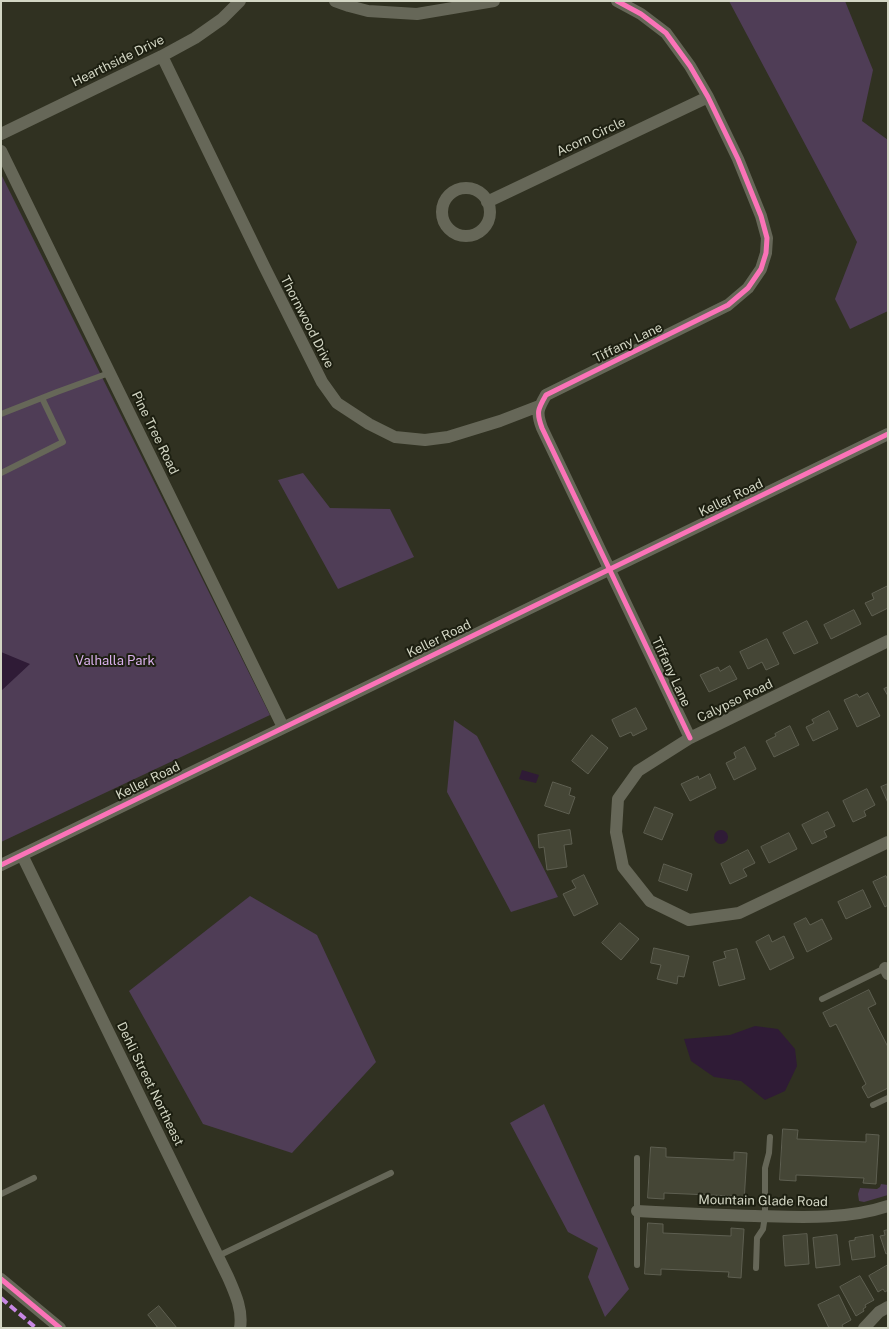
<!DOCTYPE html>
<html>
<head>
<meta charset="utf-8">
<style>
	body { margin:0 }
	#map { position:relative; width:889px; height:1329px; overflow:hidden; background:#303121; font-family:"Public Sans",sans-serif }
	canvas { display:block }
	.frame { position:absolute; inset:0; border:2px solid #d3d6c4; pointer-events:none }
</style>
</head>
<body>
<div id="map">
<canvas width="889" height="1329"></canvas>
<div class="frame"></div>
</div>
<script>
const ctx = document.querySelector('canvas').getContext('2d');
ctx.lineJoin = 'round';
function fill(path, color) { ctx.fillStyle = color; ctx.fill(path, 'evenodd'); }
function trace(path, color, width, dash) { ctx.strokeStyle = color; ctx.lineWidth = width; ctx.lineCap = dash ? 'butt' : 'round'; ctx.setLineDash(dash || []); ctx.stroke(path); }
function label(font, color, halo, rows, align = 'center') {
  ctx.font = font + ' "Public Sans",sans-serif'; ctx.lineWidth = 4; ctx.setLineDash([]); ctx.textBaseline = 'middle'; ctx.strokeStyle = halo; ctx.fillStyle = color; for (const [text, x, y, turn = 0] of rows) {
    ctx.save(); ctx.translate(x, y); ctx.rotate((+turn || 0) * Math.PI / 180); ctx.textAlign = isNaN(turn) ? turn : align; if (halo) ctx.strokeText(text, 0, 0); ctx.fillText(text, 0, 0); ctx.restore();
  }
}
fill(new Path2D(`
	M729,1H845L873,70L862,121L888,140V311L850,329L835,299L857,242Z
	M1,174L270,715L1,842Z
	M303,473L330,508L390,509L414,557L338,589L278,480Z
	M454,720L477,736L558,897L511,912L447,792Z
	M250,896L317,935L376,1062L292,1153L203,1124L129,991Z
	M544,1104L629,1289L605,1317L588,1277L598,1248L568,1232L510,1123Z
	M881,1184L888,1185V1195L864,1202L859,1201L858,1194L860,1188L877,1189L880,1187Z`), '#4f3d56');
fill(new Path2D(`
	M1,652L30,664L1,691Z
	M522,770L539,775L536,783L519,779Z
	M714 837a7 7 0 1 1 14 0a7 7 0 1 1-14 0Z
	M755,1026L778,1029L795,1049L797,1066L785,1091L765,1100L741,1081L714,1077L691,1061L684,1039L730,1035Z`), '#2f1b36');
const building = new Path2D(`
	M888,586V608L872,616L865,603L874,599L872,594Z
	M854,610L861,624L831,639L824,625Z
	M807,621L818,643L794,654L783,633Z
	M767,639L779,664L766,670L762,662L748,669L740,652Z
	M730,666L737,679L709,692L700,675L718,667L720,671Z
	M888,687V696L884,689Z
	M868,693L880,716L857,727L844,700L857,694L859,697Z
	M636,708L647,729L633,736L631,732L620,737L612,720Z
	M829,711L838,729L813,741L806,727L814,723L812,720Z
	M790,726L799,745L774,757L766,741L776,736L775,734Z
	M592,735L608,748L588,774L572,761Z
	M745,747L756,769L734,780L726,763L736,758L734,753Z
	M710,774L716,788L690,801L681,784L698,776L699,779Z
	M553,782L571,788L569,795L575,797L569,814L545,806Z
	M888,784V803L881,787Z
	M867,789L875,805L864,811L866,816L853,822L843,801Z
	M655,807L673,814L662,840L644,833Z
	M828,812L835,826L824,831L827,837L812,844L802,825Z
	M570,830L572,844L564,845L567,867L547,870L544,847L539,848L538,835Z
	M789,833L797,849L769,863L761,847Z
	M748,850L755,863L743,869L747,876L730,884L721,864Z
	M664,864L692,874L687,891L659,881Z
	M584,875L598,904L574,916L563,894L576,888L572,881Z
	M886,876L888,880V905L885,907L873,882Z
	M863,890L871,907L846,919L838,902Z
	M806,918L810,925L822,919L832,939L807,952L794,924Z
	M620,923L639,939L621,960L602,943Z
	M769,935L772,942L784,936L794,958L770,970L756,942Z
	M654,948L689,956L684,977L678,976L677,984L657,979L661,965L651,963Z
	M737,949L745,979L719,986L713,962L726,958L724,952Z
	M869,990L876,1004L868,1008L888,1047V1088L868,1098L862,1087L866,1084L836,1024L830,1027L823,1013Z
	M783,1129L798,1130L797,1139L866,1142V1134L879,1135L876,1184L863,1183L864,1178L796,1175V1181L780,1180Z
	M651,1147L666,1148V1157L734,1160V1152L747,1153L744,1202L731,1201L732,1196L664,1193V1199L648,1198Z
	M648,1223L663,1224V1233L731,1236V1228L744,1229L741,1278L728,1277L729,1272L661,1269V1275L645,1274Z
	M888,1230V1253L886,1254L880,1236L885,1235L884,1231Z
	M807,1234L809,1264L785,1266L783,1236Z
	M837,1235L840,1265L816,1268L813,1238Z
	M873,1235L875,1257L852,1260L849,1241L855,1240V1238Z
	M888,1265V1290L885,1292L883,1289L878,1292L869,1276Z
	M860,1276L874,1300L865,1305L866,1307L863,1309L864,1311L856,1316L840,1287Z
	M839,1295L851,1320L842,1325L843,1327L842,1328H829L818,1305Z
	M159,1306L177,1328H158L148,1315Z`);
fill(building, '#454636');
trace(building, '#5e5f51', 1);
trace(new Path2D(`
	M1,414L57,392L109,373
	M1,473L63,442L42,398
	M822,999L885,968
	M873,1105L888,1098
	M1,1194L34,1178
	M218,1256L391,1173
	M637,1265V1158
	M756,1268L757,1238L763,1229L765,1216V1168L769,1153L770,1137`), '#666758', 6);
trace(new Path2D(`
	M335,1L349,6L368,11L417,14L494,1
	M617,1L641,14L666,33L690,66L708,97L738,159L761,216L767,238L766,253L761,269L748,288L728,305L546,395C538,409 536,412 542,428L690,738
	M162,56L264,266L322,382L337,403L369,424L395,437L425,440L448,437L500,421L539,406
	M1,134L162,56L195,38L222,19L240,1
	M1,151L283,727
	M442 212a24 24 0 1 1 48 0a24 24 0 1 1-48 0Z
	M487,202L708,97
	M888,641L690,738L638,771L618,799L616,832L623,867L650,901L689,920L739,913L888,842
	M22,855L228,1277C235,1293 243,1310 240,1328
	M1,865L888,434
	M885,968L888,974
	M637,1211C676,1213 716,1215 755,1216C799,1217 846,1220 888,1206
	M1,1279L60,1328
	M864,1328L879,1312L888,1307`), '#666758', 12);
trace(new Path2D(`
	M1,1298L36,1328`), '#c787e3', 4, [8, 4]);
trace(new Path2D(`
	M617,1L641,14L666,33L690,66L708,97L738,159L761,216L767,238L766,253L761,269L748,288L728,305L546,395C538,409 536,412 542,428L690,738
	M1,865L888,434
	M1,1279L60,1328`), '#fb73b8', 5);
label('13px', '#d3d6c4', '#1d1f11', [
	["Hearthside Drive",118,61,-26],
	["Acorn Circle",591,137,-25],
	["Thornwood Drive",307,322,63],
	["Tiffany Lane",628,343,-26],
	["Pine Tree Road",155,433,64],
	["Keller Road",731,498,-26],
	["Keller Road",439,639,-26],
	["Tiffany Lane",671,672,65],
	["Calypso Road",735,701,-26],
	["Keller Road",148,781,-26],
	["Dehli Street Northeast",150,1084,64],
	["Mountain Glade Road",763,1201,1]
]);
label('13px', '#dab1ed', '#1d1f11', [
	["Valhalla Park",115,661]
]);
</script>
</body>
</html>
